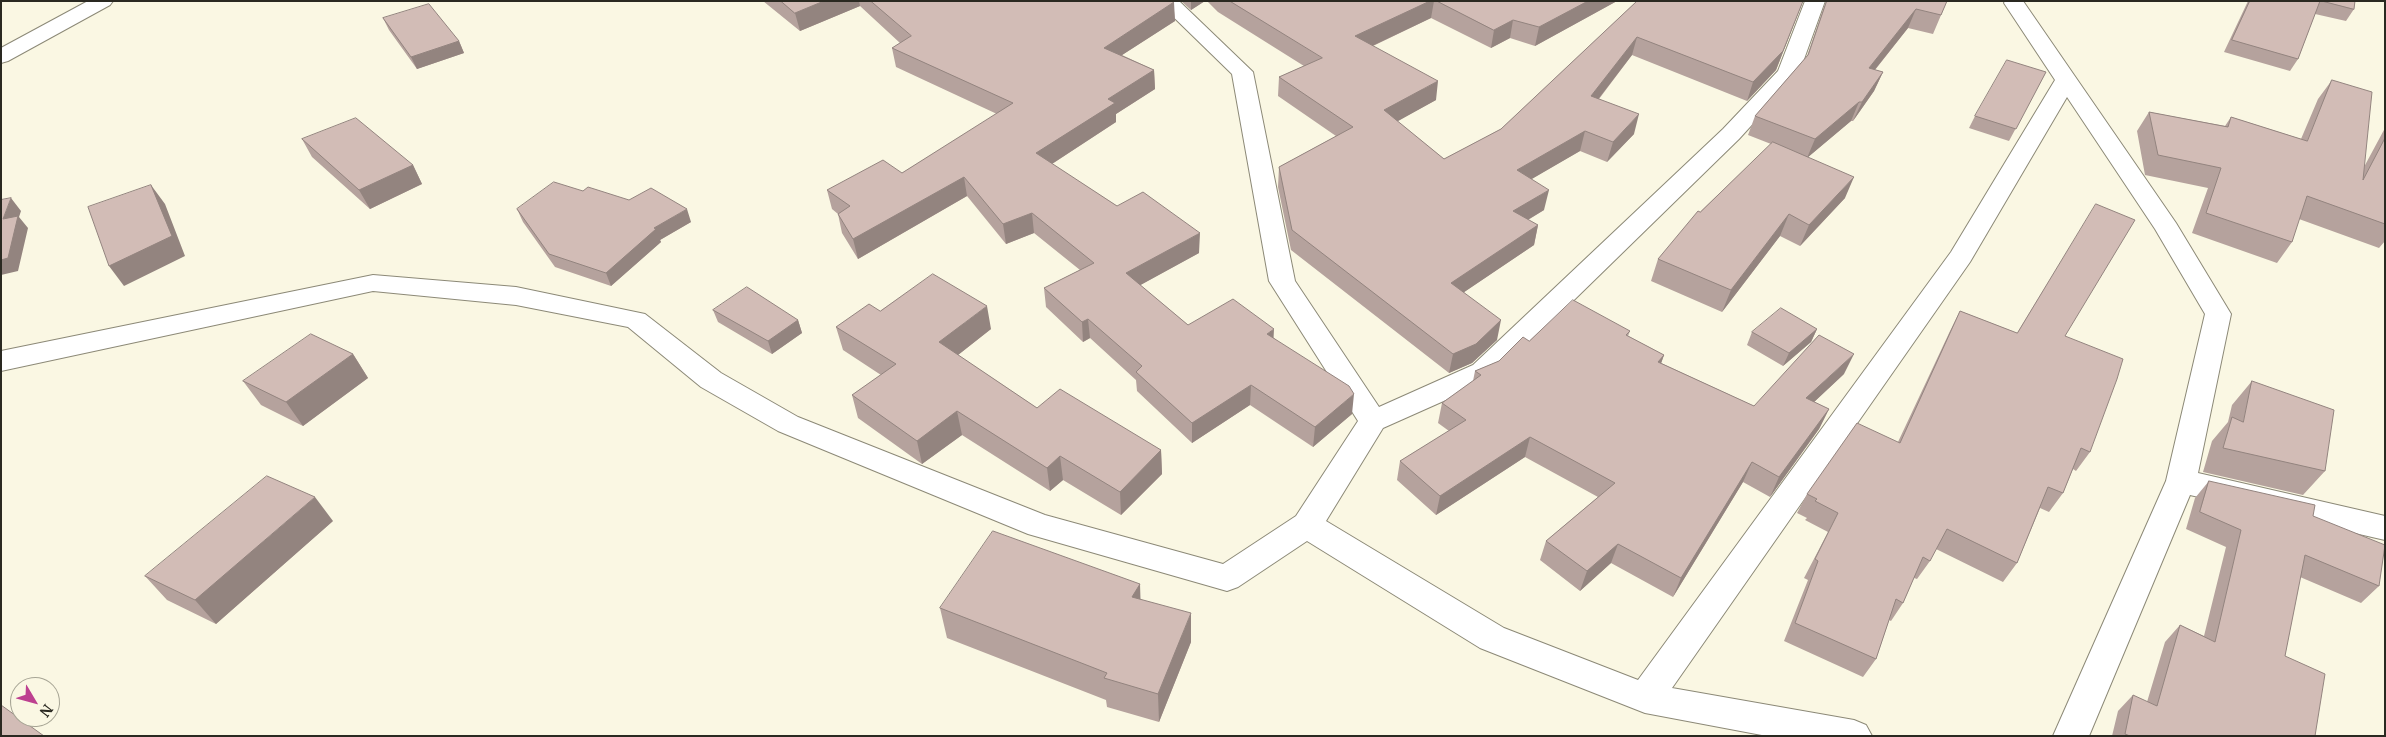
<!DOCTYPE html>
<html>
<head>
<meta charset="utf-8">
<style>
	body { margin:0 }
	#map { position:relative; width:2386px; height:737px; overflow:hidden; background:#faf7e3; font-family:Merriweather,serif }
	canvas { display:block }
	.frame { position:absolute; inset:0; border:2px solid #2a2921; pointer-events:none }
	.north { position:absolute; left:10px; top:677px; width:50px; height:50px; box-sizing:border-box; background:#faf7e3; border:1px solid #a7a595; border-radius:50%; rotate:127deg; font-size:14px; font-weight:700; line-height:20px; text-align:center; color:#2a2921 }
	.north::after { content:''; display:block; margin:auto; width:18px; height:22px; background:#bd4090; clip-path:polygon(50% 0,100% 100%,50% 72%,0 100%) }
</style>
</head>
<body>
<div id="map">
<canvas width="2386" height="737"></canvas>
<div class="frame"></div>
<div class="north">N</div>
</div>
<script>
const ctx = document.querySelector('canvas').getContext('2d');
ctx.lineJoin = 'round';
function trace(path, color, width, dash) { ctx.strokeStyle = color; ctx.lineWidth = width; ctx.lineCap = dash ? 'butt' : 'round'; ctx.setLineDash(dash || []); ctx.stroke(path); }
function fill(path, color) { ctx.fillStyle = color; ctx.fill(path, 'evenodd'); }
const minor = new Path2D(`
	M88,1H113L110,5L8,61L1,63V48Z
	M1157,1H1179L1253,72L1295,281L1379,407L1473,365L1723,129L1778,71L1805,1H1825L1799,73L1739,139L1493,379L1383,428L1326,521L1504,628L1638,680L1951,252L2055,80L2004,3L2005,1H2023L2176,223L2231,314L2198,473L2385,516V540L2190,495L2089,736H2053L2166,481L2205,314L2155,229L2067,97L1970,262L1672,688L1854,720L1866,725L1872,736H1767L1645,713L1480,648L1307,541L1238,587L1227,591L1028,534L778,431L701,387L628,327L516,305L373,291L1,371V351L373,275L516,287L645,314L721,373L798,417L1045,515L1223,564L1296,516L1358,421L1269,281L1232,74Z`);
trace(minor, '#8c8977', 2);
fill(minor, '#fff');
fill(new Path2D(`
	M763,1H1173L1175,21L1122,55L1154,70L1155,89L1116,114V122L1052,164L1117,206L1199,253L1140,285L1188,325L1274,338L1352,414L1313,447L1250,405L1192,443L1137,391L1136,380L1090,338L1083,342L1046,307L1044,288L1080,270L1034,233L1006,244L967,196L858,259L842,233L838,214L832,209L827,190L902,173L997,114L896,67L892,48L900,43L860,6L800,31Z
	M1181,1H1205L1191,10Z
	M1207,1H1617L1535,46L1510,38L1491,48L1431,18L1373,46L1436,100L1397,121L1444,159L1501,129L1637,1H1803L1776,70L1747,101L1632,55L1599,99L1634,134L1607,162L1580,151L1531,179L1544,210L1528,220L1538,225L1534,245L1464,292L1497,340L1472,363L1449,373L1291,250L1278,187L1279,167L1336,136L1278,96L1279,77L1304,66L1218,12Z
	M1826,1H1947L1933,34L1908,28L1875,70L1883,72L1874,91L1853,121H1851L1808,157L1845,198L1800,246L1780,236L1722,312L1651,281L1658,259L1700,212L1771,144L1748,135L1755,116L1807,56Z
	M2248,1H2355L2354,9L2346,21L2315,14L2298,59L2290,71L2224,52Z
	M383,18L459,41L464,53L417,69L389,30Z
	M2046,72L2009,141L1969,128L1975,116Z
	M2332,80L2364,167L2385,128V241L2379,248L2299,219L2292,242L2277,263L2192,233L2208,188L2145,175L2137,131L2149,112L2225,126L2231,117L2301,139L2318,99Z
	M302,139L413,165L422,184L370,209L312,157Z
	M583,191L691,222L660,240L661,242L611,286L555,267L523,222L517,209Z
	M713,310L798,320L802,333L772,354L718,322Z
	M880,311L991,329L958,355L1037,408L1161,450L1162,474L1121,515L1063,480L1050,491L962,435L922,464L858,418L852,395L881,375L843,350L836,327Z
	M1960,311L2017,333L2065,336L2090,452L2076,471L2073,469L2063,493L2049,512L2040,508L2017,563L2003,582L1936,549L1930,561L1917,579L1914,578L1903,603L1891,621L1889,620L1876,659L1863,677L1784,641L1808,580L1804,578L1828,532L1805,520L1807,518L1797,513L1807,494L1898,442L1950,331Z
	M1817,329L1811,342L1783,366L1747,345L1752,332Z
	M1630,331L1628,336L1664,355L1661,363L1754,406L1844,374L1814,402L1829,409L1819,429L1770,497L1743,482L1673,597L1611,563L1580,591L1540,560L1546,541L1598,497L1525,457L1436,515L1397,480L1400,461L1449,431L1438,423L1442,403L1473,381L1475,371L1499,361L1529,341Z
	M353,354L368,378L303,426L261,405L243,381Z
	M2252,381L2325,471L2303,495L2203,472L2212,441L2228,422L2232,405Z
	M2209,481L2313,516L2379,586L2361,603L2300,577L2285,656L2315,736H2112L2118,711L2133,695L2147,702L2165,642L2180,625L2204,636L2226,547L2186,529L2195,498Z
	M333,521L216,624L167,600L145,576Z
	M1140,584V599L1191,642L1159,722L1107,707L1106,700L947,638L940,608Z`), '#b5a29d');
fill(new Path2D(`
	M824,1H859L860,6L800,31L795,13Z
	M1191,1H1205L1191,10Z
	M1430,1H1434L1431,18L1353,55L1355,36Z
	M1588,1H1617L1535,46L1539,27Z
	M1803,1L1776,70L1747,101L1753,82Z
	M1174,2L1175,21L1105,66L1104,48Z
	M1916,9L1908,28L1861,87L1869,68Z
	M1513,20L1510,38L1491,48L1494,30Z
	M1637,37L1632,55L1586,115L1591,96Z
	M459,41L464,53L417,69L411,57Z
	M1154,70L1155,89L1116,114V122L1038,173L1036,153L1108,99Z
	M1883,72L1874,91L1853,121L1862,102Z
	M1438,81L1436,100L1382,130L1384,110Z
	M1859,102L1851,121L1807,158L1815,139Z
	M1639,114L1634,134L1607,162L1613,142Z
	M1585,131L1580,151L1513,190L1517,170Z
	M413,165L422,184L370,209L359,190Z
	M964,177L967,196L858,259L853,239Z
	M1854,177L1845,198L1800,246L1809,225Z
	M151,185L165,204L185,256L124,286L109,266Z
	M1549,190L1544,210L1509,231L1513,211Z
	M11,198L21,211L19,217L28,228L18,271L1,275L3,219Z
	M687,209L691,222L660,240L661,242L611,286L606,273L654,228Z
	M1032,213L1034,233L1006,244L1003,224Z
	M1789,214L1780,236L1722,312L1731,290Z
	M1538,225L1534,245L1448,303L1451,283Z
	M1200,233L1199,253L1126,293V273Z
	M987,306L991,329L944,366L939,342Z
	M1088,319L1090,338L1083,342L1082,322Z
	M798,320L802,333L772,354L768,341Z
	M1501,320L1497,340L1472,363L1449,373L1453,354Z
	M1274,329L1273,349L1267,334Z
	M1817,329L1811,342L1783,366L1789,353Z
	M353,354L368,378L303,426L286,402Z
	M1854,354L1844,374L1797,418L1806,398Z
	M1664,355L1657,375L1658,362Z
	M1251,385L1250,405L1192,443V423Z
	M1354,394L1352,414L1313,447L1315,427Z
	M1829,409L1819,429L1770,497L1779,477Z
	M957,411L962,435L922,464L917,441Z
	M1530,437L1525,457L1436,515L1440,496Z
	M1161,450L1162,474L1121,515L1120,492Z
	M1060,456L1063,480L1050,491L1047,468Z
	M1752,462L1743,482L1673,597L1681,578Z
	M315,497L333,521L216,624L195,600Z
	M1618,544L1611,563L1580,591L1587,571Z
	M1140,584L1141,614L1132,597Z
	M1191,613V642L1159,722L1158,694Z`), '#93847f');
const building = new Path2D(`
	M781,1H824L795,13Z
	M871,1H1173L1174,2L1104,48L1154,70L1108,99L1115,103L1036,153L1117,206L1143,192L1200,233L1126,273L1188,325L1233,299L1274,329L1267,334L1349,386L1354,394L1315,427L1251,385L1192,423L1136,372L1142,366L1088,319L1082,322L1044,288L1094,263L1032,213L1003,224L964,177L853,239L838,214L850,206L827,190L883,160L902,173L1013,103L892,48L911,36Z
	M1230,1H1430L1355,36L1438,81L1384,110L1444,159L1501,129L1637,1H1803L1783,51L1753,82L1637,37L1591,96L1639,114L1613,142L1585,131L1517,170L1549,190L1513,211L1538,225L1451,283L1501,320L1476,344L1453,354L1292,230L1279,167L1353,127L1279,77L1322,58Z
	M1437,1H1588L1539,27L1513,20L1494,30Z
	M1827,1H1947L1941,15L1916,9L1869,68L1883,72L1862,102H1859L1815,139L1755,116L1808,55Z
	M2250,1H2320L2298,59L2232,40Z
	M2322,1H2355L2354,9Z
	M429,4L459,41L411,57L383,18Z
	M2007,60L2046,72L2016,129L1975,116Z
	M2332,80L2372,92L2363,180L2385,138V224L2307,196L2292,242L2206,213L2221,168L2158,155L2149,112L2228,127L2231,117L2307,141Z
	M356,118L413,165L359,190L302,139Z
	M1773,142L1854,177L1809,225L1789,214L1731,290L1658,259L1698,211L1700,212Z
	M554,182L583,191L588,187L629,200L651,188L687,209L654,228L656,229L606,273L549,254L517,209Z
	M151,185L172,236L109,266L88,207Z
	M11,198L3,219L18,216L8,258L1,260V200Z
	M2096,204L2135,220L2065,336L2123,359L2117,379L2090,452L2081,448L2063,493L2048,487L2017,563L1947,529L1930,561L1923,557L1903,603L1896,599L1876,659L1795,623L1818,561L1815,559L1838,513L1815,501L1817,499L1807,494L1857,423L1900,443L1960,311L2017,333Z
	M933,274L987,306L939,342L1037,408L1060,389L1161,450L1120,492L1060,456L1047,468L957,411L917,441L852,395L896,364L836,327L869,304L880,311Z
	M747,287L798,320L768,341L713,310Z
	M1573,300L1630,331L1626,335L1664,355L1658,362L1754,406L1819,335L1854,354L1806,398L1829,409L1779,477L1752,462L1681,578L1618,544L1587,571L1546,541L1615,483L1530,437L1440,496L1400,461L1466,420L1442,403L1481,375L1475,371L1499,361L1523,337L1529,341Z
	M1781,308L1817,329L1789,353L1752,332Z
	M311,334L353,354L286,402L243,381Z
	M2252,381L2334,410L2325,471L2223,448L2232,417L2243,422Z
	M267,476L315,497L195,600L145,576Z
	M2209,481L2315,505L2313,516L2385,545L2379,586L2305,555L2285,656L2325,674L2315,736H2130L2125,734L2133,695L2157,706L2180,625L2215,642L2241,530L2200,512Z
	M993,531L1140,584L1132,597L1191,613L1158,694L1104,678L1107,673L940,608Z
	M1,705L44,736H1Z`);
fill(building, '#d2bcb6');
trace(building, '#93847f', 1);
</script>
</body>
</html>
